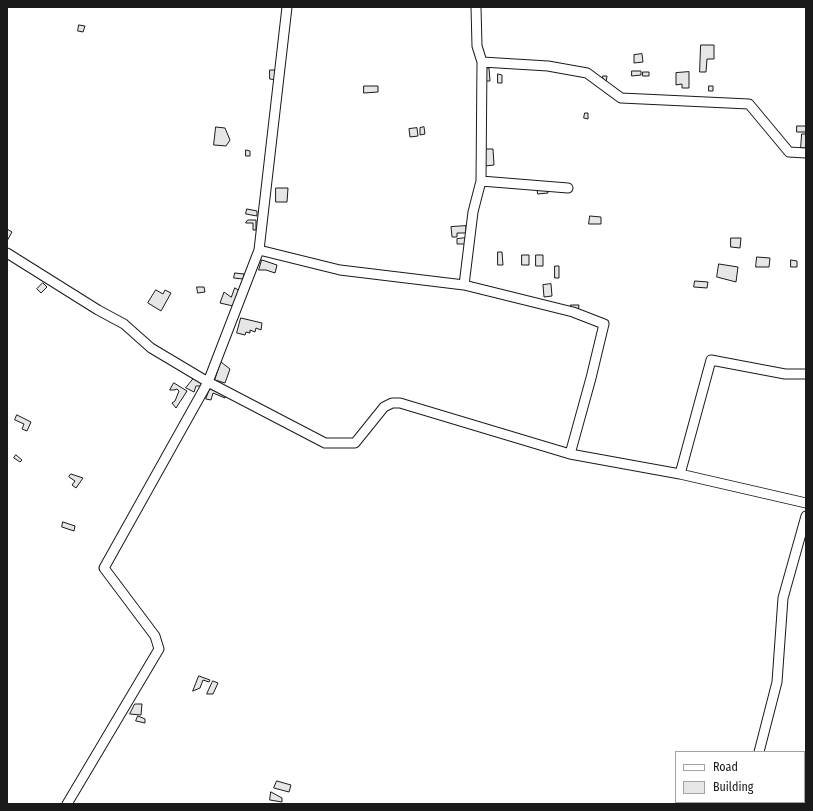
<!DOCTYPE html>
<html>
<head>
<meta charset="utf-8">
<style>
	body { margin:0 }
	#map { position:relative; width:813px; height:811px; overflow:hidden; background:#fff; font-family:"Fira Sans Condensed",sans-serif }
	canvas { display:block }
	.frame { position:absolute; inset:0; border:8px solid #1a1a1a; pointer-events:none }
	.legend { position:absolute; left:675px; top:751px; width:130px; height:52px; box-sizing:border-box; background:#fff; border:1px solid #a3a3a3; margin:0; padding:5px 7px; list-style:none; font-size:12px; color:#1a1a1a }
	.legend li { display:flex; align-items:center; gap:8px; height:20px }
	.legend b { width:20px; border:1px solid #a3a3a3 }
</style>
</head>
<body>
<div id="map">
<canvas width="813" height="811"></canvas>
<div class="frame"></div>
<ul class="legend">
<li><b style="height:5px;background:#fff"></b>Road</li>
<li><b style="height:11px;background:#e6e6e6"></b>Building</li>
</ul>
</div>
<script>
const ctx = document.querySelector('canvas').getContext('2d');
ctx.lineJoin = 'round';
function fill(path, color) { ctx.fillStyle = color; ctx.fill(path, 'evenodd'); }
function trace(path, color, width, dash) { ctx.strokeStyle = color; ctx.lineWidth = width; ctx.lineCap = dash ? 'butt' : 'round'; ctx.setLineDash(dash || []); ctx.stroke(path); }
const building = new Path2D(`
	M79,25L85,26L83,32L78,31Z
	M701,45H714V59H707L706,72H700Z
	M642,54L643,62L634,63V55Z
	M482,68H489L490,81H483Z
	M270,70H276V80L270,79Z
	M632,71H641V75L632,76Z
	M643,72H649V76H643Z
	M689,72V88H682V84L676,85V73Z
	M498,74L502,75V83H498Z
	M603,76H607L606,83H603Z
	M364,86H378V92L364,93Z
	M709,86H713V91H709Z
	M585,113H588V119L584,118Z
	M797,126H806V132H797Z
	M216,127L225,128L230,140L226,146L214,145Z
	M424,127L425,134L420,135V128Z
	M417,128L418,136L410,137L409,129Z
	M802,134H806V148H801Z
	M484,149H493L494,165L485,166Z
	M246,150L250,151V156H246Z
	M537,186H547L548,193L538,194Z
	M276,188H288L287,202H276Z
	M247,209L257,211V216L246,214Z
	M590,216L601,217V224H589Z
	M248,220H256V230H253V223H246Z
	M466,226V233H457V237H452L451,227Z
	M7,229L12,232L7,241Z
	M466,238V244H457V239Z
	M731,238H741L740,248L731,247Z
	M498,252H502L503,265H498Z
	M522,255H529V265H522Z
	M536,255H543V266H536Z
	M757,257L770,258L769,267H756Z
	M262,260L277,265L275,273L266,270H259Z
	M791,260L797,261V267H791Z
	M719,264L738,267L736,282L717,277Z
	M555,266H559V278H555Z
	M235,273L244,274L243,279L234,278Z
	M695,281L708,282L707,288L694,287Z
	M43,283L47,287L41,293L37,289Z
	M551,284L552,296L544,297L543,285Z
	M197,287H204L205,292L198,293Z
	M235,288L240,291L233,306L220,303L224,292L231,297Z
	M156,290L163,294L165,290L171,293L161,311L148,303Z
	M571,305H579L578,313H570Z
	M241,318L262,323L261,330L256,328L255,332L250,330V333L246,332L245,335L237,333Z
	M221,362L230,369L225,383L215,380Z
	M194,378L203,381L201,386H196L194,392L186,388Z
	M174,383L187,391L176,408L172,403L175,401L179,391L177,389L174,390H170Z
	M210,389L227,395L225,398L213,393L211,400L206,399Z
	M17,415L31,422L27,431L22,429L24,424L15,420Z
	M16,455L22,460L20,462L14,458Z
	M71,474L83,478L76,488L72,485L75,481L69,477Z
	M63,522L75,526L74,531L62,527Z
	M199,676L210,680L209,682L203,680L200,688L193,691Z
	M213,681L218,683L213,694H207Z
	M135,704H142L141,715L130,714Z
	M138,716L145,719V723L136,721Z
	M277,781L291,785L289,792L274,788Z
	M271,792L282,798V802L270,800Z`);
fill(building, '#e6e6e6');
trace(building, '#1a1a1a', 1);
const minor = new Path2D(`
	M476,7L477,46L482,62L481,181L473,212L464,285L573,312L604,324L591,378L570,454L680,474L806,503
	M482,62L548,66L587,73L621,98L749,104L789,152L806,153
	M481,181L568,188
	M259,250L340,270L464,285
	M7,253L98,310L124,324L151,348L208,382L325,443H355L384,407L392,403H400L570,454
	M680,474L711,360L785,374H806
	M759,752L777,682L783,598L806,516
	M67,804L159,649L155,636L104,568L208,382L259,250L287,7
	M742,804L743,802`);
trace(minor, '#1a1a1a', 11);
trace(minor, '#fff', 9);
</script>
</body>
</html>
